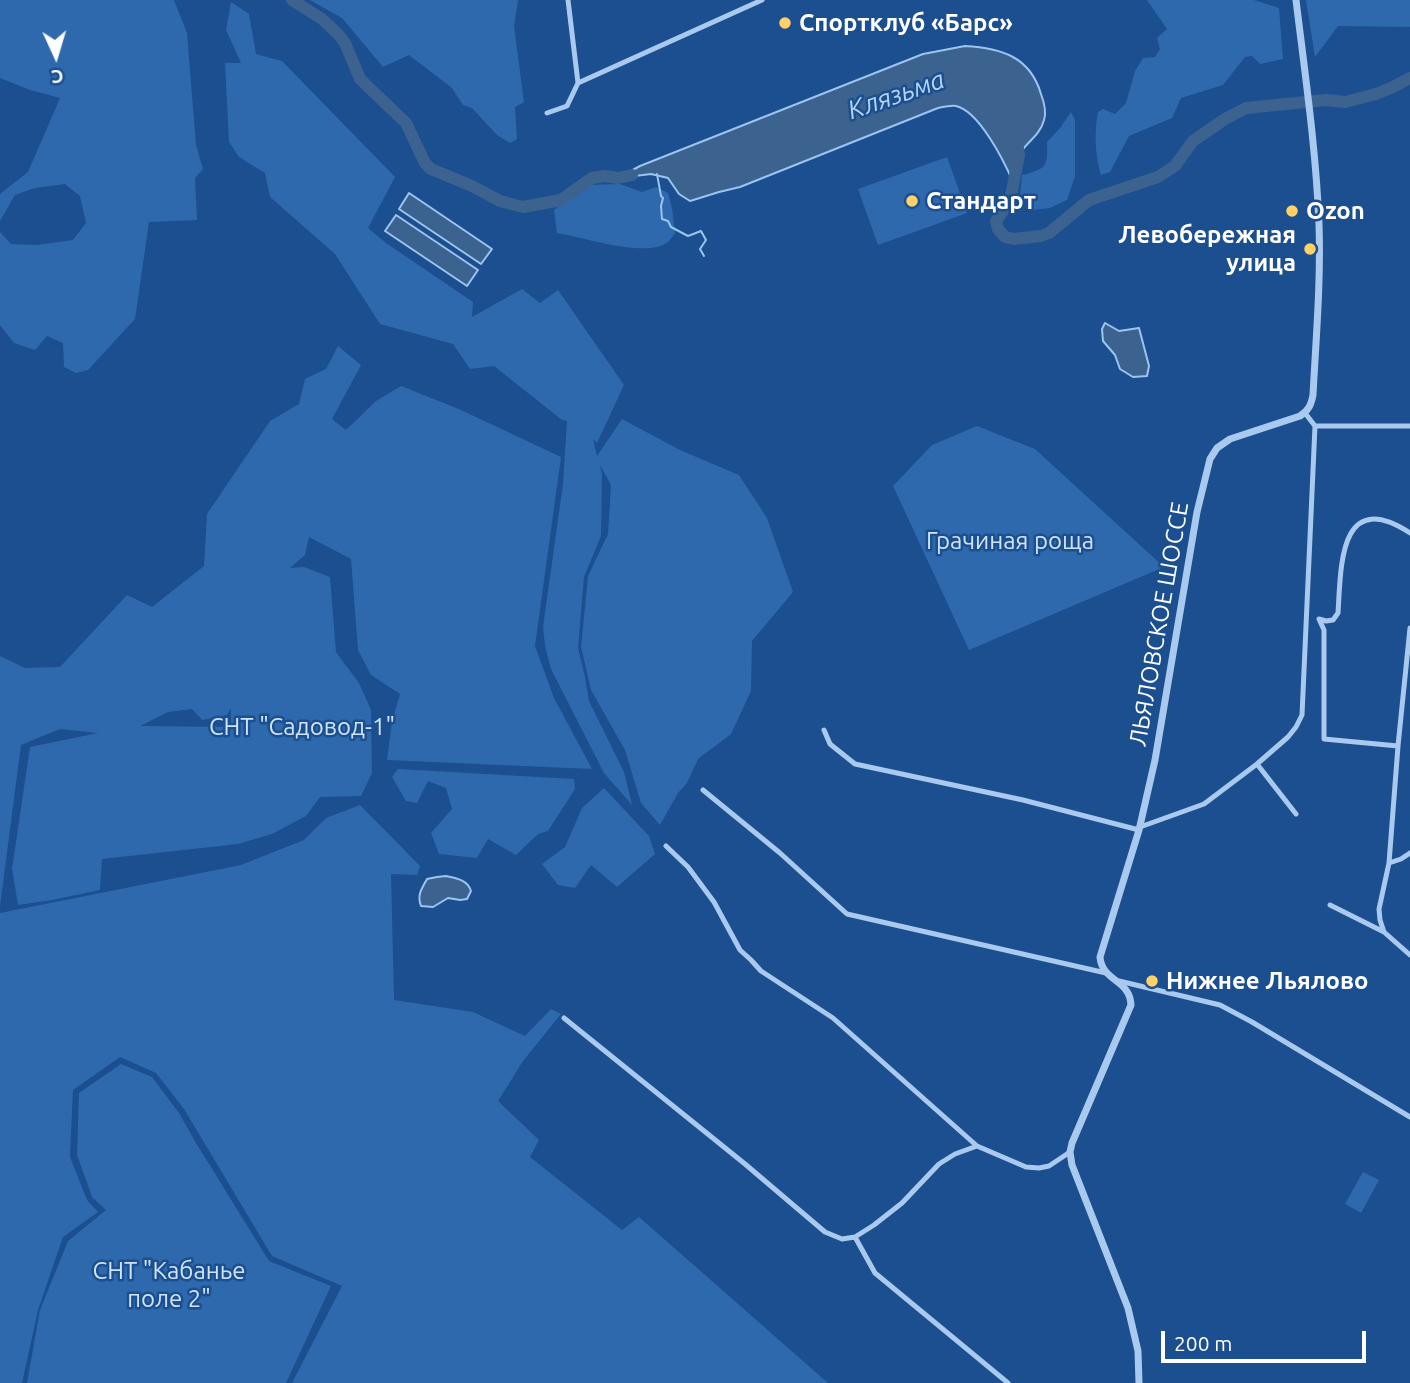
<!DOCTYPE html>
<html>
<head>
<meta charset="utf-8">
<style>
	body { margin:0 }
	#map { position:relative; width:1410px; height:1383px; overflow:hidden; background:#1b4f8f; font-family:Ubuntu,sans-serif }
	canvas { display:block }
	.north { position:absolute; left:21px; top:21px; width:70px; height:70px; -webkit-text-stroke:5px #1b4f8f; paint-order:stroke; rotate:176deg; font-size:19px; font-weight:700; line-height:28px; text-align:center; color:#fff }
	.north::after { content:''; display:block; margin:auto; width:24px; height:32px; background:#fff; clip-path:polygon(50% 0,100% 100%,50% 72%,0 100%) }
	.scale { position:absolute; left:1161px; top:1331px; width:205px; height:32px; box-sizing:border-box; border:4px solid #fff; border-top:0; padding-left:9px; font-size:21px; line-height:24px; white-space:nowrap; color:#fff; -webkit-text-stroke:5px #1b4f8f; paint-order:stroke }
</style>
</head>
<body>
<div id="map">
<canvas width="1410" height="1383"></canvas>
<div class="north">С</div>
<div class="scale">200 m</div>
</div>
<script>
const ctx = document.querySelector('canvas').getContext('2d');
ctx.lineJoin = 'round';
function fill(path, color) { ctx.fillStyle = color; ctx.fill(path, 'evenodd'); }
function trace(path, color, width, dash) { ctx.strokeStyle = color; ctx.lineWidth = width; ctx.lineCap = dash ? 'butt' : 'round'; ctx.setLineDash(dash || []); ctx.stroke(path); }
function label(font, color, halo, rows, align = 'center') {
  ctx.font = font + ' Ubuntu,sans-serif'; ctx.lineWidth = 5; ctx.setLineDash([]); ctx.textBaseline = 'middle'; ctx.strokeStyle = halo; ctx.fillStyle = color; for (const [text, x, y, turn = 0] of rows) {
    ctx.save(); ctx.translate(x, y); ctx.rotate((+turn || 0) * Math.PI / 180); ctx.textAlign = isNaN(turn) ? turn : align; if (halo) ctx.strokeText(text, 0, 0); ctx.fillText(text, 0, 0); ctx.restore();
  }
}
fill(new Path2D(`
	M0,0H174L187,33L196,145L203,169L195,178L197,220L149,222L135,319L88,370L76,373L64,367L63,343L47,336L35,350L14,343L0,325V232L11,244L37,245L73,240L86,223L80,196L65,184L35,188L15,195L0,221V194L28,172L60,98L30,90L0,78Z
	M310,0H518L514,26L524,102L515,107L517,139L510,143L497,135L472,108L463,105L452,88L409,55L383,67L342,18Z
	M1147,0H1254L1279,8L1283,59L1260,64L1252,56L1245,57L1223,85L1181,98L1172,118L1129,136L1110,172L1101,175C1095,156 1094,133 1098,112L1103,109L1115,114L1126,103L1135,71L1143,58L1155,57L1160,49L1157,38L1167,29Z
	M1306,0H1410V27L1338,26L1315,57Z
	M231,2L249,14L256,54L282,61L395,177L368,228L386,243L473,302L472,317L522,289L540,303L558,290L624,385L597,443L593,439L597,456L622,419L680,450L739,475L767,518L793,592L752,641L751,691L731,734L698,759L687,783L678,793L660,825L641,803L625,750L591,690L581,647L588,576L608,534L611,485L600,465L602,475L601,536L584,577L578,648L585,677L589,701L624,772L632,805L604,773L551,669L545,646L543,627L563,484L567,421L562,420L494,366L470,369L453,344L380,324L335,254L270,197L265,173L239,157L229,142L225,63H241L226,30Z
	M1071,112L1075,120V176L1067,200L1050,208L1032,210L1020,195L1022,175C1046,169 1048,167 1047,142L1060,128Z
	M947,157L967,213L878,245L858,189Z
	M620,184L642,192L656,187L668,193L672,208L675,233C673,236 671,239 668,242C646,259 584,237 557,233L554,210L589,185Z
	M338,346L361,365L332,419L346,430L376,401L401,386L459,409L561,457L535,646L554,698L592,769L387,760L392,722L400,694L371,675L358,650L351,559L309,537L305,555L290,568L304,567L330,577L336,652L359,683L371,710L372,773L361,796L320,797L306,816L272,834L238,844L102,859L100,890L52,900L18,905L12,869L30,747L98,733L60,729L21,745L0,906V656L25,668L60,667L127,595L152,607L204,566L207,514L270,421L299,404L305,379L326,369ZM231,708V727L140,726L168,712L192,709L202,720L227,715Z
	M977,426L1035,449L1164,567L969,650L893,486L932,445Z
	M398,769L574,779L575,789L548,831L538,834L516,855L488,839L477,858L439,854L431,833L452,809L446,788L428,781L417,803L406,801L392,777Z
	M604,788L649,836L655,854L617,887L591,865L575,888L558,885L542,864L565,847L582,808Z
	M360,805L420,866L417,875L391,874L394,1000L473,1012L525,1036L551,1009L561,1014L523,1061L498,1101L539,1140L530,1157L622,1230L639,1217L828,1383H292L342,1286L272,1256L184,1109L156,1073L120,1057L73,1090L70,1157L87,1200L98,1212L63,1237L38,1310L22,1383H0V913L241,865L304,840L326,818Z
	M121,1064L152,1077L179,1113L196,1143L269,1261L331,1286L286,1383H27L40,1310L68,1241L106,1210L92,1197L77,1155L79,1093Z
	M1363,1172L1379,1180L1361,1213L1345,1204Z`), '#2e69ad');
const water = new Path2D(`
	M965,46C1000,48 1030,56 1041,94C1044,102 1047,111 1044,120C1040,136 1025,143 1019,155C1015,162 1015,174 1013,182C1004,161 979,111 956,106C951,105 943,107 938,108L740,187L719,192L690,201L679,194L668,178L651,174L618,178L640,166L923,54Z
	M409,193L492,249L481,264L399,209Z
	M396,215L478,270L467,286L385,231Z
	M1105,323L1119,331L1139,328L1149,366L1147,376L1133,377L1120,369L1115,355L1103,341L1102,329Z
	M446,876C456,878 468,880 471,891L467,899L460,900L448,898L433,907L421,906C417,895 421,890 427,879L437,877Z`);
fill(water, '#3c6290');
trace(water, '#9cc4f0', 2);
trace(new Path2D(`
	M657,174L661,196L663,198L661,206L662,219L668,221L671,227L688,236L701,231L706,240L700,249L704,256`), '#9cc4f0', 2);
trace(new Path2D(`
	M292,0L322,19L339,35L345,43L360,79L406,123L425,163L431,169L472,186L500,201L523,207L561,200L592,178L605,176L618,178L632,175
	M1017,143L1019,155L1010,201L996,221L998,229L1005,237L1014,239L1041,236L1049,233L1089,200L1158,177L1175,166L1193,141L1225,119L1246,108L1326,100L1345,102L1376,94L1393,87L1410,78`), '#3c6290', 12);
trace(new Path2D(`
	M578,83L762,0
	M547,113L567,106L578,83L568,0
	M1315,426H1410
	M824,730L830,744L855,764L1023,800L1139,830
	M1398,746L1410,628
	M1257,764L1296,814
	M703,790L780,853L847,914L1106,973
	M1140,827L1204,804L1257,764L1288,737L1296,727L1302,715L1315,426L1305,413
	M666,846L688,867L714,902L740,950L751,960L761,971L833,1018L977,1146L1026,1167L1039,1168L1049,1166L1070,1152
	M1389,863L1401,859L1410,853
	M1330,905L1384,932L1410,955
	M1384,932L1380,920L1379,909L1389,863L1398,746L1324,739V630L1319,619L1326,621L1333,620L1338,613C1341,566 1339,487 1410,533
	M1119,981L1220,1005L1252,1022L1410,1117
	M564,1018L745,1164L825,1232L842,1239L855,1237L874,1225L902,1203L939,1164L955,1154L977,1146
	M855,1237L875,1273L1008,1383`), '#a9c9ee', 5);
trace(new Path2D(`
	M1139,1383L1138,1351L1128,1308L1072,1165L1070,1152L1072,1143L1131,1005C1130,979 1102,982 1100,957L1139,830L1155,760L1197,512L1210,459L1217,448L1230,439L1300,416C1309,410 1311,405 1313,395C1316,338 1321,281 1319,224C1316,149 1305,74 1296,0`), '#a9c9ee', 7);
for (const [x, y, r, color] of [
	[785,23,7,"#ffd166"],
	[912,201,7,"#ffd166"],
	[1292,211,7,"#ffd166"],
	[1310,249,7,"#ffd166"],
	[1152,981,7,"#ffd166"]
]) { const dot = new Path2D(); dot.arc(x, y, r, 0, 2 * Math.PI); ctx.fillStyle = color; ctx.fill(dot); trace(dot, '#1b4f8f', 2.5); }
label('bold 24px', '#fff', '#1b4f8f', [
	["Спортклуб «Барс»",799,23],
	["Стандарт",926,201],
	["Ozon",1306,211],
	["Левобережная",1296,235,"right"],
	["улица",1296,263,"right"],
	["Нижнее Льялово",1166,981]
], 'left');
label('24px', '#cfe3fa', '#1b4f8f', [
	["Грачиная роща",1010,541],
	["СНТ \"Садовод-1\"",302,727],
	["СНТ \"Кабанье",169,1271],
	["поле 2\"",169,1299]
]);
label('24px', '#fff', '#1b4f8f', [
	["ЛЬЯЛОВСКОЕ ШОССЕ",1159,624,-80]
]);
label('italic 26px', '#b5d3f5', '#1b4f8f', [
	["Клязьма",896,95,-19]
]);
</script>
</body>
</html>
